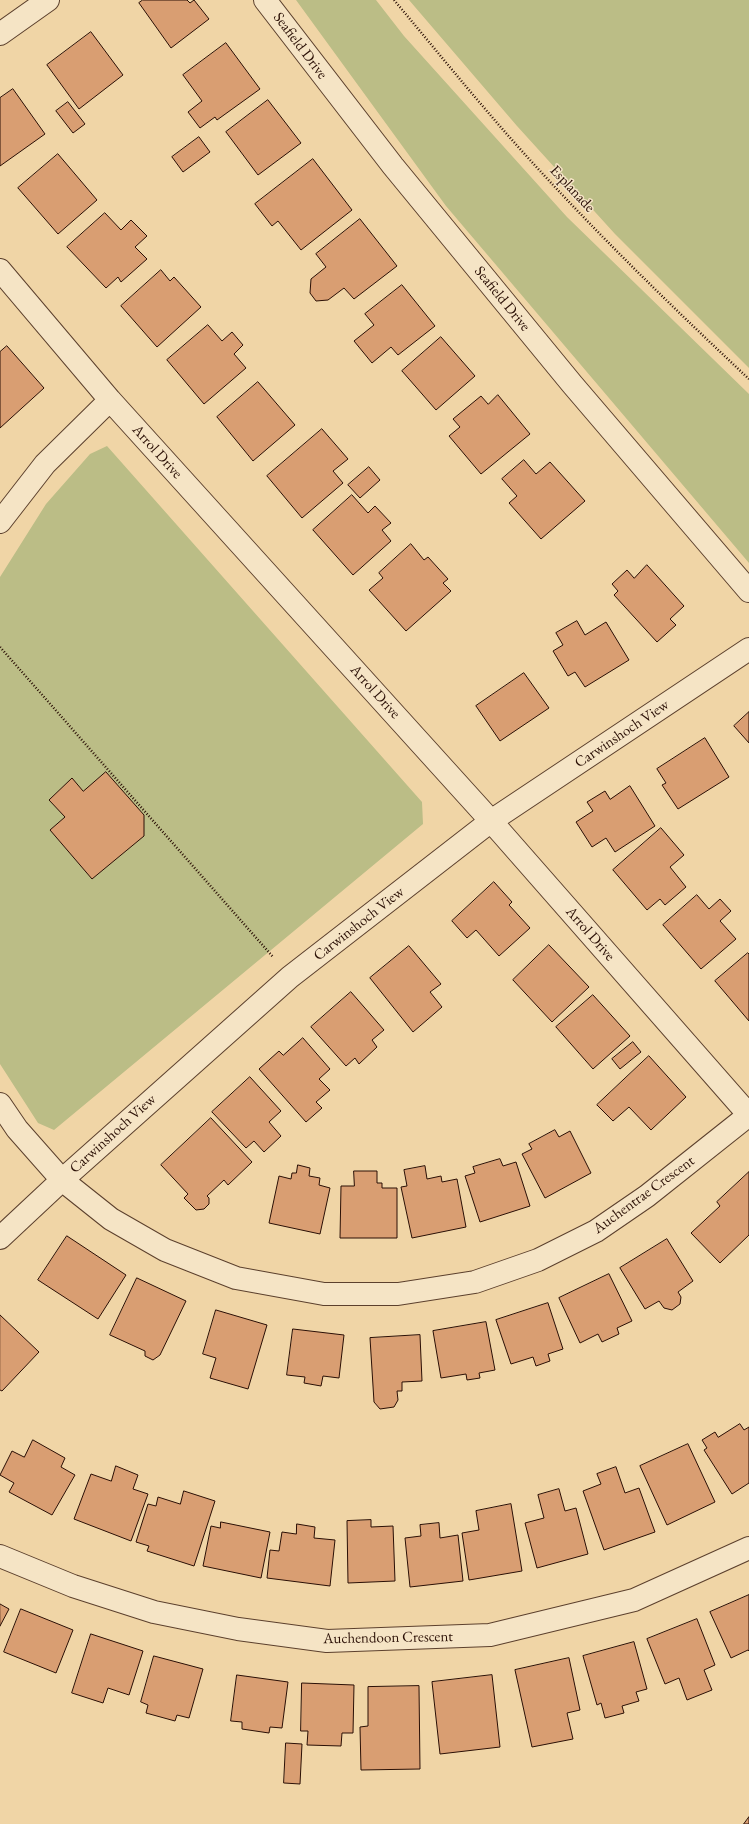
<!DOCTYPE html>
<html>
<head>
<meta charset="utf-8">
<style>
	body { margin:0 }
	canvas { display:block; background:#f0d5a6 }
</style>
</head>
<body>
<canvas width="749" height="1824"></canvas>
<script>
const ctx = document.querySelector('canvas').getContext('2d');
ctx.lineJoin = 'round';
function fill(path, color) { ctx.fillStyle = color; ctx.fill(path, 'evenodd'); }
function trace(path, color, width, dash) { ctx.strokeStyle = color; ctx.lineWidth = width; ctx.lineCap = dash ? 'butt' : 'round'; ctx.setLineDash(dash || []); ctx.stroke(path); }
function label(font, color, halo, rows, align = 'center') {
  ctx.font = font + ' "EB Garamond",serif'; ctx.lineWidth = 3; ctx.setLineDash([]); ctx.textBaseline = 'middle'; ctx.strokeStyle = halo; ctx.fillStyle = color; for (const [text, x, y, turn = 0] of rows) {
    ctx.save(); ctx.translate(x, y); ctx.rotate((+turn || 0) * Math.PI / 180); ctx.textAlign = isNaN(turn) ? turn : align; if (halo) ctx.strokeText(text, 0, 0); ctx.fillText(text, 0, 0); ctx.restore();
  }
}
fill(new Path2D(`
	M296,0H376L404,36L567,217L749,394V563L446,206Z
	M409,0H749V368L615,234L517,126Z
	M107,446L422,802L423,824L54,1130L38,1123L0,1064V577L46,504L90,454Z`), '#bbbd86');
const building = new Path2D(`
	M143,0H187L190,3L194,0L209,19L171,48L139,3Z
	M91,32L123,75L79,109L47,65Z
	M226,43L260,89L217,120L215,117L200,128L188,112L202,101L183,75Z
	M13,89L45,134L0,166V98Z
	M268,100L301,143L258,175L226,132Z
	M68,102L85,124L73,133L56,111Z
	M199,137L210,152L183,172L172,157Z
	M58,154L97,200L58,234L18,188Z
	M313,159L352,210L301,250L278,221L272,226L255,204Z
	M105,213L121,230L131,220L147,236L135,247L147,259L121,282L118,277L106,288L67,247Z
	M360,219L397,266L354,299L344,288L328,300L316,301L310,293L311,279L326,267L316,254Z
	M161,270L170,281L174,277L201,307L157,347L121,306Z
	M402,285L435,326L398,355L391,347L372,363L354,341L374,325L365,314Z
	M208,325L222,341L232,332L243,345L234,354L246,368L204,404L167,360Z
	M441,337L475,376L436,410L402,371Z
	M7,346L44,388L0,428V352Z
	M258,382L295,425L253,461L217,417Z
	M498,395L530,434L481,474L449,436L460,427L453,419L481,396L488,404Z
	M322,429L348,459L333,471L343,483L302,518L267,476Z
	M524,460L536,474L550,462L585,501L541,539L509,503L517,496L502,479Z
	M369,467L380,480L360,498L348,485Z
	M352,495L368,513L375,506L391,523L382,530L391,541L353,575L313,530Z
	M411,544L424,560L428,557L448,579L443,583L451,591L406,631L369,590L383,578L379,573Z
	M647,565L684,606L670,619L676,625L657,642L614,595L618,591L612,584L627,570L634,578Z
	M577,621L585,635L606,622L629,660L585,687L575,672L568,676L553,651L563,645L556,633Z
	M524,673L549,708L500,741L476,706Z
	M749,712V743L734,726Z
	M705,738L729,777L678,809L662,785L666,783L657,769Z
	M106,772L144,815V836L92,879L50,830L65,817L49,800L72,778L83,791Z
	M630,786L655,826L615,852L606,838L592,847L576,822L593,811L587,802L605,791L610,799Z
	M661,828L684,855L670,867L686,887L665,905L660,899L647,910L613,870Z
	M494,882L512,902L509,905L530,928L499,956L476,930L467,938L452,921Z
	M697,895L709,909L720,899L731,911L720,921L736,939L701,969L663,925Z
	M549,945L589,987L552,1022L513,980Z
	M409,946L441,984L430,992L442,1007L413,1032L370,978Z
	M748,953L749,954V1021L715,981Z
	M351,992L384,1030L372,1040L377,1047L359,1064L355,1058L346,1066L311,1027Z
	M593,995L630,1036L593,1069L556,1027Z
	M303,1038L330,1069L319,1079L330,1090L316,1102L322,1108L306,1122L259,1069L279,1051L283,1055Z
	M633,1042L641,1052L620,1069L612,1059Z
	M649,1056L686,1097L651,1130L629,1107L613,1121L597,1105Z
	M250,1077L281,1111L269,1122L281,1136L264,1152L254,1141L246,1148L212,1112Z
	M211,1118L252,1162L228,1185L224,1180L207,1196L209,1198V1204L204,1209L196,1210L184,1198L188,1194L161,1165Z
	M555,1130L559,1137L570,1131L591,1173L545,1198L522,1154L532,1149L529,1144Z
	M500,1159L503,1166L516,1162L530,1206L480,1222L465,1176L475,1173L473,1167Z
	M298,1165L310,1168L309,1176L320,1178L319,1185L330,1188L320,1234L269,1223L279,1176L291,1179L292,1173H296Z
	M425,1166L427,1179L441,1176L442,1182L457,1179L466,1227L412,1238L401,1187L407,1186L404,1170Z
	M354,1171H377V1183H382V1188H397V1238H340L341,1186H354Z
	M749,1172V1235L720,1263L691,1233L720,1206L717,1202Z
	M67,1236L126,1275L98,1319L38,1280Z
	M667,1239L693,1281L678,1292L681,1297L680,1304L672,1310L664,1308L659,1301L645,1309L620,1268Z
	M609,1274L632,1321L617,1328L619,1334L602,1342L598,1334L580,1343L559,1298Z
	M137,1278L186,1301L160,1355L153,1360L145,1356V1351L110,1335Z
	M548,1303L563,1349L548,1354L550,1361L536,1366L533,1357L511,1364L496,1320Z
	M216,1310L267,1325L248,1389L210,1378L216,1358L203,1354Z
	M0,1315L39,1352L2,1391L0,1390Z
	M486,1322L495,1370L479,1373L480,1378L467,1380L466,1374L441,1378L433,1331Z
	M293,1329L344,1335L339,1378L323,1376L321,1386L304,1383L305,1377L287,1375Z
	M420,1335L422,1381L402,1382V1391H397L398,1400L394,1407L380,1409L374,1402L370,1338Z
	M740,1424L744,1430L749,1427V1483L732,1494L704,1450L707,1448L702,1440L715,1432L718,1437Z
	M33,1440L65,1458L61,1467L75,1475L52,1515L9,1492L14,1483L0,1475L12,1451L24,1457Z
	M688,1444L715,1502L667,1525L640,1466Z
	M116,1466L138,1475L133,1489L148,1494L131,1541L74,1519L91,1474L111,1481Z
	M616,1467L625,1493L639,1488L655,1532L604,1550L583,1491L601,1484L597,1474Z
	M559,1489L565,1511L576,1508L588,1554L537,1568L525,1523L544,1518L538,1495Z
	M184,1491L215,1501L194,1566L147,1551L149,1546L136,1542L148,1504L156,1506L158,1497L180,1504Z
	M511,1504L522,1571L469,1580L462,1533L479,1530L476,1511Z
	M371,1520V1527L393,1526L395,1581L348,1583L347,1521Z
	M221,1522L270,1532L261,1578L203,1566L211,1526L220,1528Z
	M439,1523L440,1538L458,1535L463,1581L410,1587L405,1538L421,1536L420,1525Z
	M297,1524L315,1527L314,1538L335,1540L330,1586L267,1578L270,1550L279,1551L282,1532L296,1534Z
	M749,1595V1651L748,1650L731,1658L710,1612Z
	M0,1604L9,1609L0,1626Z
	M21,1609L73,1630L56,1673L4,1652Z
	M697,1619L715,1665L704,1670L712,1690L687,1700L679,1678L665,1684L647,1639Z
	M91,1634L143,1651L129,1695L108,1688L103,1703L72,1693Z
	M634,1642L647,1689L636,1692L639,1701L622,1706L624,1713L605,1718L601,1703L597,1705L583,1656Z
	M154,1656L203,1669L189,1718L177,1715L175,1721L146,1713L148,1705L141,1702Z
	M569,1658L580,1710L567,1713L573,1739L532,1747L515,1670Z
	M237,1675L288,1682L282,1728L270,1727L269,1733L242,1729V1722L231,1721Z
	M492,1675L500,1747L440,1754L432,1682Z
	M302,1683L354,1685L353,1733H342L341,1746L307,1745L308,1731H301Z
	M419,1686L420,1769L361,1770L360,1727L368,1726V1687Z
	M286,1743L302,1744L300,1784L284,1783Z
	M749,1817V1824H744Z`);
fill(building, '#d99e72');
trace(building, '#2a0f05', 1);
const street = new Path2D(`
	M265,0L393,166L572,384L749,591
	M0,34L48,0
	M0,270L110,400L491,821L749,1115
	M0,522L45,464L110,400
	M0,1104L17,1129L62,1180L111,1219L165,1250L236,1278L324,1294H398L475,1282L538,1260L596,1231L647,1196L749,1115
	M0,1238L62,1180L290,977L491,821L749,649
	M0,1556L73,1586L154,1612L238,1629L327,1641L490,1635L634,1600L749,1548`);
trace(street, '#5c402d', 24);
trace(new Path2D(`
	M394,0C436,50 477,101 521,150C593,230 670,305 749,379
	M0,647L273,957`), '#2a0f05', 2.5, [1, 2]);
trace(street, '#f5e4c5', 22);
label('15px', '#2a0f05', '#f5e4c5', [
	["Seafield Drive",300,46,53],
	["Esplanade",572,189,47],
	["Seafield Drive",502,299,51],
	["Arrol Drive",157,452,48],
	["Arrol Drive",375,692,48],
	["Carwinshoch View",622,734,-34],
	["Carwinshoch View",359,924,-38],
	["Arrol Drive",590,934,49],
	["Carwinshoch View",113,1134,-42],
	["Auchentrae Crescent",644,1195,-36],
	["Auchendoon Crescent",388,1638,-1]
]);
</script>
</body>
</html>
